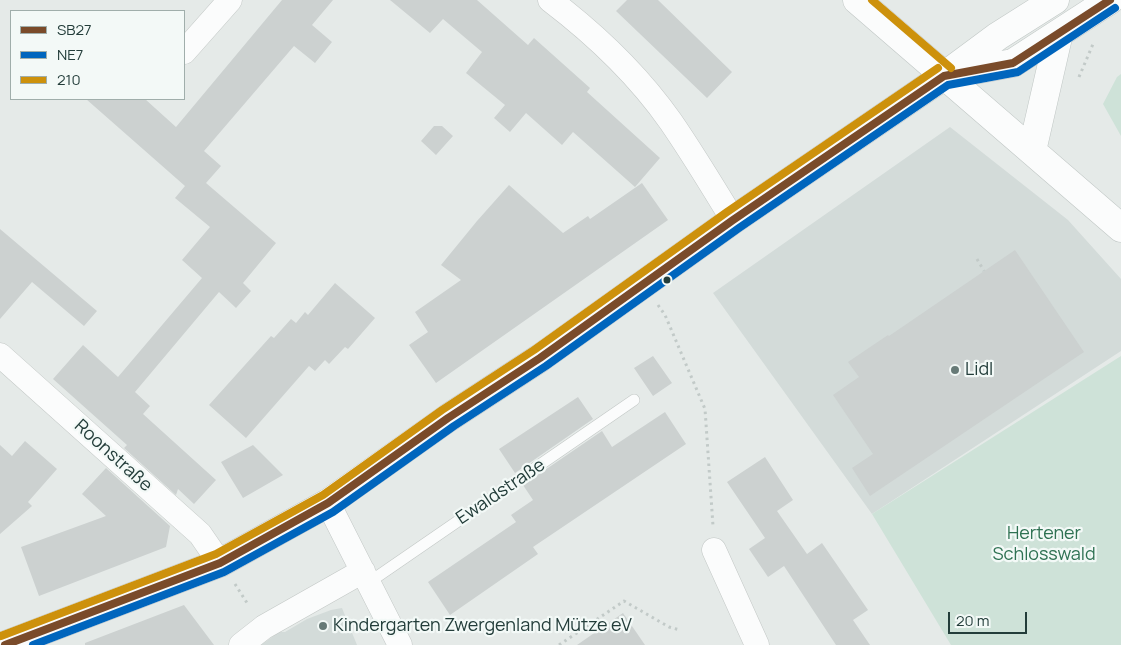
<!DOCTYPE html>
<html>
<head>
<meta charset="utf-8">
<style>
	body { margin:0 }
	#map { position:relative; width:1121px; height:645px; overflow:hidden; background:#e5eae8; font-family:Manrope,sans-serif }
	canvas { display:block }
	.legend { position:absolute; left:10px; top:10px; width:175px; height:90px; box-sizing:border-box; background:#f3f9f7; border:1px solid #a0aeab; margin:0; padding:6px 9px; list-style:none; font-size:15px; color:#233d3a }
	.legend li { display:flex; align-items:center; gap:10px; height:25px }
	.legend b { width:25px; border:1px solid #a0aeab }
	.scale { position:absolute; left:948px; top:612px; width:79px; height:22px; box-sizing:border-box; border:2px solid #233d3a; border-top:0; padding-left:6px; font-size:15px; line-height:18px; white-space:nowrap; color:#233d3a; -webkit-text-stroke:4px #f3f9f7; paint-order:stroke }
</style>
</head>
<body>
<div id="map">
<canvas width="1121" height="645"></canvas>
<ul class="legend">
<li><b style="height:6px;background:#7a4b2a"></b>SB27</li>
<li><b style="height:6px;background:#0065bd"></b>NE7</li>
<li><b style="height:6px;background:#cd910c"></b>210</li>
</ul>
<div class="scale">20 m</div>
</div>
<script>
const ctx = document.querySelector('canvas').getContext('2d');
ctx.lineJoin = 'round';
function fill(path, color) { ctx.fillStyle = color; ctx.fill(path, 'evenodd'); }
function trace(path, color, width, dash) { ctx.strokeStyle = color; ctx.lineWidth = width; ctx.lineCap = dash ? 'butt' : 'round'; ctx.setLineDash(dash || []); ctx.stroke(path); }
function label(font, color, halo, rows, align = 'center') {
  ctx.font = font + ' Manrope,sans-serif'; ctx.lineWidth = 4.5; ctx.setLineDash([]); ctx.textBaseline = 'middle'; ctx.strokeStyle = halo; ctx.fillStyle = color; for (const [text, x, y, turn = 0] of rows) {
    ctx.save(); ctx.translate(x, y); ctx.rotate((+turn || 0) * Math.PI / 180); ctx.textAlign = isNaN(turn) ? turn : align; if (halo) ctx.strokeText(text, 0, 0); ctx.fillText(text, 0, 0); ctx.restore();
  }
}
fill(new Path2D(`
	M950,127L1068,220L1121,279V351L872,514L713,293Z
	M342,608L357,645H261L279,632H285L307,619L331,610Z`), '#d3dbd9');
fill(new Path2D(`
	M1121,74V136L1103,104L1117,77Z
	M1121,356V645H951L872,514Z`), '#cee2d8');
fill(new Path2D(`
	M282,0H333L312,25L332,42L315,63L294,46L204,151L221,166L206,183L276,243L243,283L251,291L236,308L219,292L135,392L150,406L143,414L216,480L194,504L178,489L176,495L124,448L127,445L53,379L83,345L118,377L202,278L182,260L210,227L175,198L185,186L86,99H145L176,127Z
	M390,0H477L528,45L534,38L590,88L587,92L660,158L635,187L573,132L562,145L526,113L510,132L494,118L505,105L466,73L482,52L443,19L430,33Z
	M627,0H658L732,72L707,98L616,11Z
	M434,126H442L453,136L436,155L421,141Z
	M642,183L668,220L436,383L409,345L428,332L415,312L461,280L441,265L477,221L509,185L563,233L588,216L590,219Z
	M0,229L97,311L84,326L32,282L0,319Z
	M1015,250L1084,352L870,496L852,468L873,454L833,395L859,377L848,362L888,335L889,336Z
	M335,283L375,318L348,349L345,347L329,364L325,360L315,371L309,366L246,438L209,405L271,336L274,338L291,319L296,323L305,312L308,315Z
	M653,356L672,383L653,396L634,368Z
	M578,397L593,419L515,473L499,449Z
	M665,412L686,444L533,547L538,554L450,615L428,582L516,522L511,515L533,500L523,485L602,431L612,447Z
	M25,441L57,469L28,502L32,506L0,534V445L12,456Z
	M253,445L283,475L243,498L221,462Z
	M765,457L793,500L777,511L807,554L822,543L868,610L853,620L870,645H836L784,566L768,577L749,549L765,538L727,482Z
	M106,468L170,526L166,547L39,596L21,547L106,516L82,494Z
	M184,605L214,645H85V643Z
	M623,613L645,645H577Z`), '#ccd1d0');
const lane = new Path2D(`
	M368,583L634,400`);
const street = new Path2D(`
	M550,0C596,35 638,75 671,122C693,154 713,187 733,220
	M184,52L230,0
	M0,355L200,534L220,563
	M328,503L400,645
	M714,550L757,645
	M241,645L264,627L363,571`);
const secondary = new Path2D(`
	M857,0L1121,228
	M953,74L1013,63L1110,0
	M1032,151L1059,33
	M5,645L220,563L328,503L448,418L540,358L733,220L944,76L998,36L1055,0`);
trace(lane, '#c2c7c5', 12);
trace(street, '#c2c7c5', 25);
trace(secondary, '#c0c7c5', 29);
trace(new Path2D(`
	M1079,77L1093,44
	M977,259L984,271
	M658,305L665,315L705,409L713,526
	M235,584L249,606
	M559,645L624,601L669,627L680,630`), '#c2cac8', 3, [2.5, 4]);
trace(lane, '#fbfcfc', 11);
trace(street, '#fbfcfc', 24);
trace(secondary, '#fbfcfc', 28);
trace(new Path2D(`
	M5,645L220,563L328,503L448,418L540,358L733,220L944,76L1013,63L1110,0`), '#7a4b2a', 8);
trace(new Path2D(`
	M33,645L224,572L333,512L454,426L546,366L739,228L948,85L1018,72L1115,8`), '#0065bd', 8);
trace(new Path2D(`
	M872,0L951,68
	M1,636L216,554L323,495L442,410L534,350L727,212L938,68`), '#cd910c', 8);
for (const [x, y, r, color] of [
	[667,280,4.5,"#233d3a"],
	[955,370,5,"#677a77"],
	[323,626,5,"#677a77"]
]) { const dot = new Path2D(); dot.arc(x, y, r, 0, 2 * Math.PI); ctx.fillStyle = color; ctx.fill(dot); trace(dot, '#f3f9f7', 2); }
label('18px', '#233d3a', '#f3f9f7', [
	["Lidl",965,370],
	["Kindergarten Zwergenland Mütze eV",333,626]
], 'left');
label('18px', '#233d3a', '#f3f9f7', [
	["Roonstraße",113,456,42],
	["Ewaldstraße",501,492,-34]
]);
label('18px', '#2f7253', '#f3f9f7', [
	["Hertener",1044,534],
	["Schlosswald",1044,555]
]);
</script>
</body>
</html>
